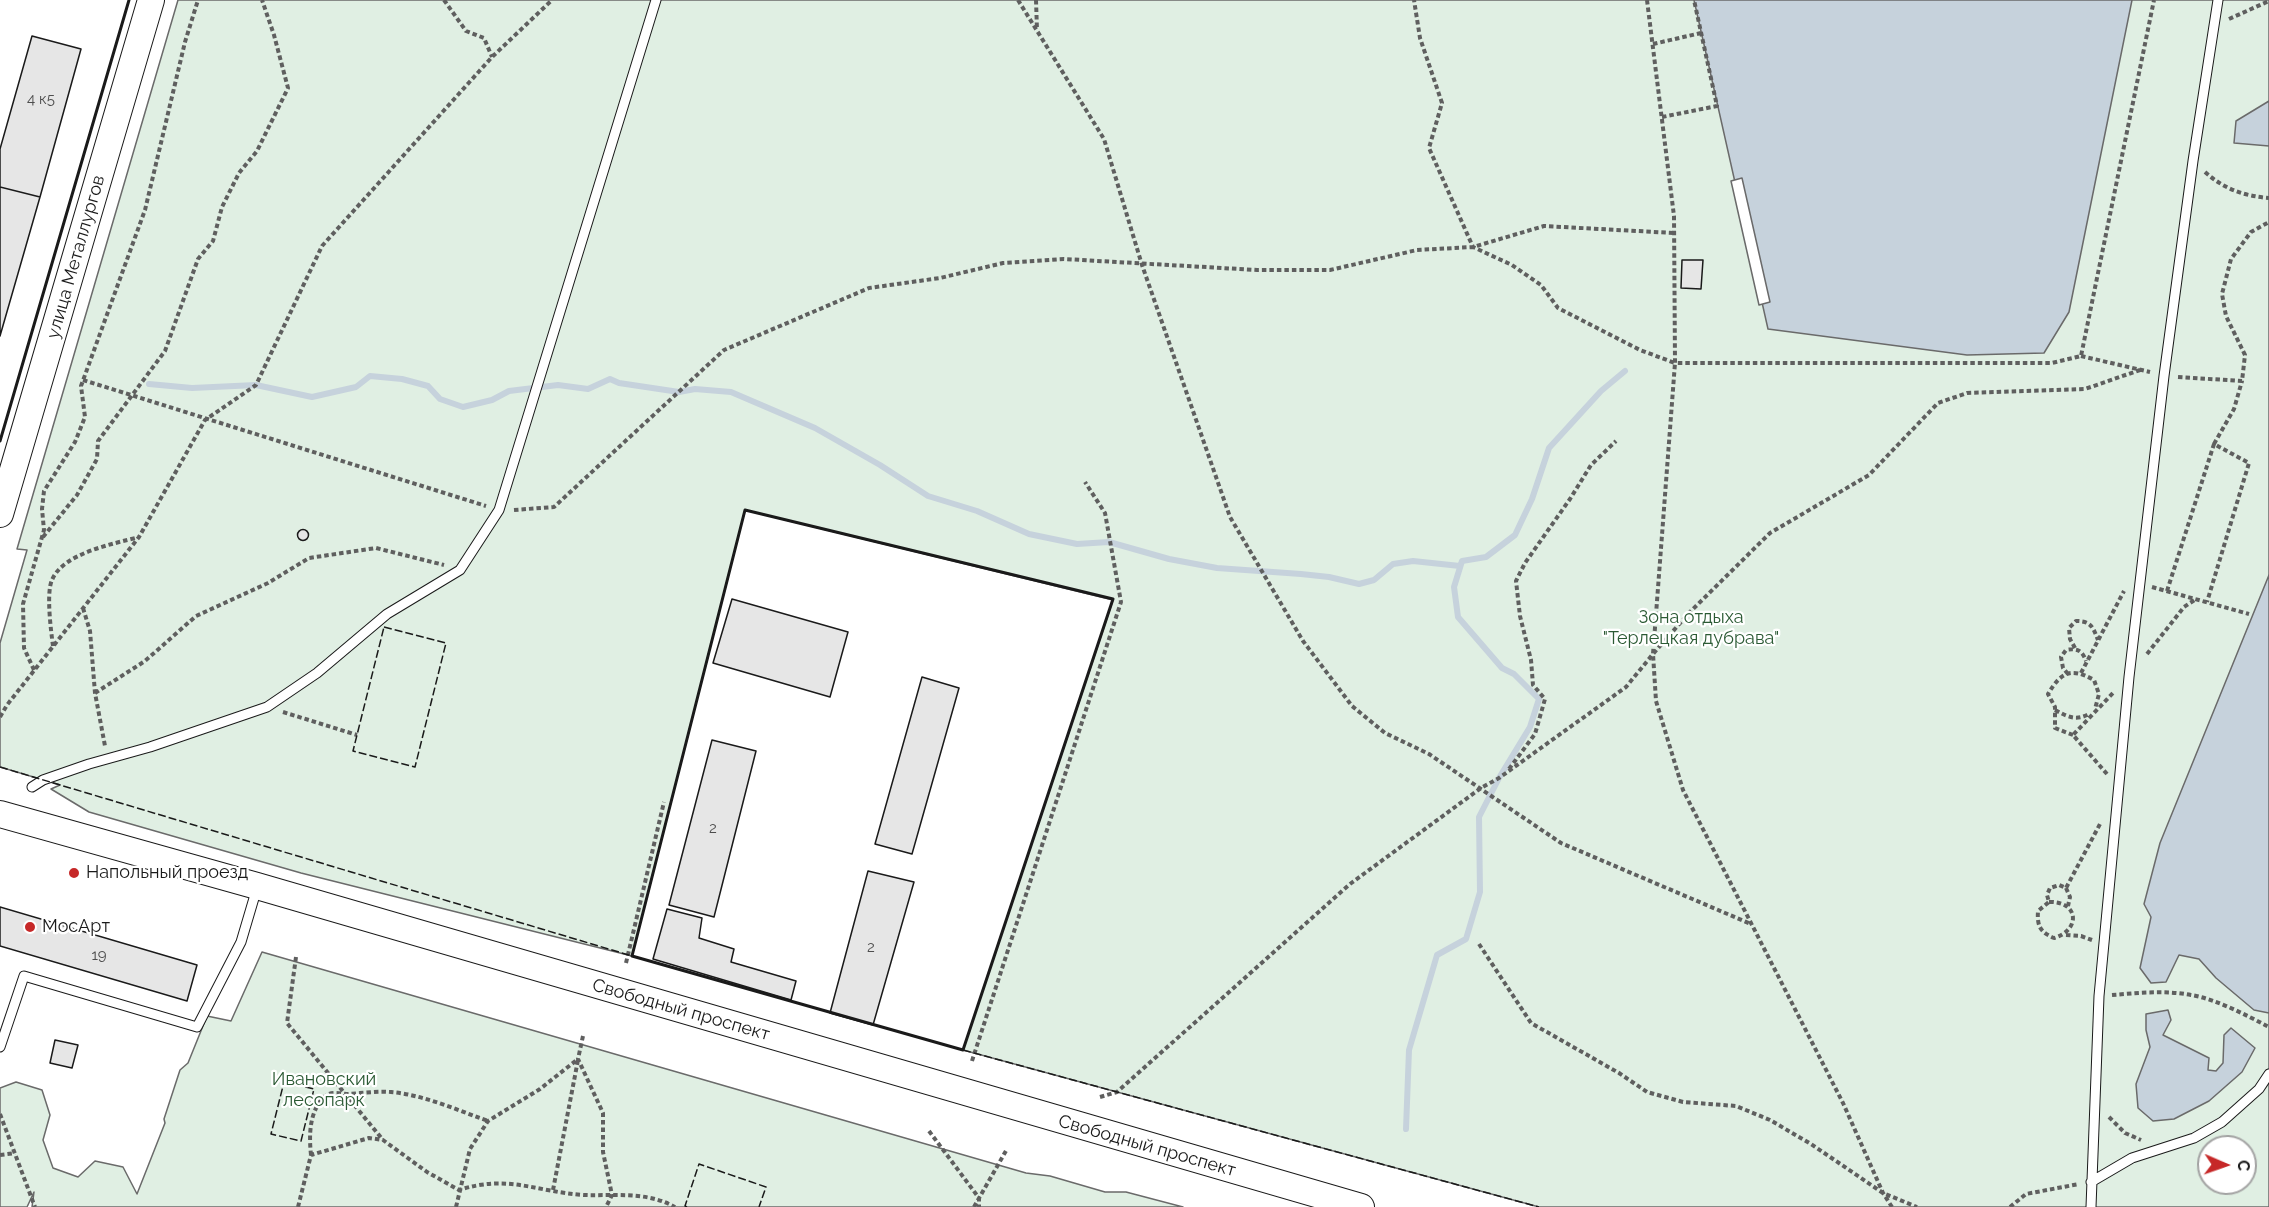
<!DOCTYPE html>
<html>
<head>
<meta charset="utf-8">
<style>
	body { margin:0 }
	#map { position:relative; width:2269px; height:1207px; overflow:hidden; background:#fff; font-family:Raleway,sans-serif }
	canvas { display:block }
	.north { position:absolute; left:2197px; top:1135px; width:60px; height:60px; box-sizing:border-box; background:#fff; border:2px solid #a3a3a3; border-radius:50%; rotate:92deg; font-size:16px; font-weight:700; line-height:24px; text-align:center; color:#1a1a1a }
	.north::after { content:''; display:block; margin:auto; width:21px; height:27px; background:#c62828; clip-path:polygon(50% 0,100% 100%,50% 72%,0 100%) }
</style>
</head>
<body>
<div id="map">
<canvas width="2269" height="1207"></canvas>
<div class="north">С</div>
</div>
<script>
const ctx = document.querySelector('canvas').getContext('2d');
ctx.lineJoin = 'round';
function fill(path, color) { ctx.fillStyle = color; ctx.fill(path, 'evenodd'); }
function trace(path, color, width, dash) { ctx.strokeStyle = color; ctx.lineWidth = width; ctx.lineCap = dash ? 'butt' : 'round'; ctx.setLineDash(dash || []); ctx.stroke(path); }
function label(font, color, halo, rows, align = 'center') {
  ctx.font = font + ' Raleway,sans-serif'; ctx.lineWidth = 4.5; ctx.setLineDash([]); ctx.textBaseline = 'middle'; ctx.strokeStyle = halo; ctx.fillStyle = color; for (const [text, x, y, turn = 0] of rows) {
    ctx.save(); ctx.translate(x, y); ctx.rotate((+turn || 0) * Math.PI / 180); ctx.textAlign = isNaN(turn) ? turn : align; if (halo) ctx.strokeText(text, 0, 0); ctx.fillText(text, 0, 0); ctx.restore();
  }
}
const green = new Path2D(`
	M178,0H2269V1207H1539L963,1050L1113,600L745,510L632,956L301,873L89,812L51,789L60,785L0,767V643L27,550L17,549ZM2209,1147H2245V1183H2209Z
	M262,952L1026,1173L1050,1176L1105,1192H1126L1183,1207H32L34,1192L27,1207H0V1088L16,1082L42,1090L50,1115L43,1140L53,1168L78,1177L95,1161L123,1167L137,1194L165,1123L164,1119L180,1070L188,1063L207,1016L231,1021Z`);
fill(green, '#e0efe3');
trace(green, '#6a6a6a', 1.5);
const water = new Path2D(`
	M1694,0H2132L2069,312L2044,353L1967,355L1768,329Z
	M2269,101V146L2234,143L2236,121Z
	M2269,575V1013L2254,1010L2216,978L2199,959L2179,955L2166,982L2151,983L2140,968L2151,917L2144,904L2160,843Z
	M2168,1010L2171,1020L2163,1035L2209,1058L2208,1070L2216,1071L2223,1063L2224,1035L2231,1028L2255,1048L2242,1072L2209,1101L2174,1119L2153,1121L2138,1108L2136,1084L2150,1047L2146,1030V1014Z`);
fill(water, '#c6d2dc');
trace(water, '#6a6a6a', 1.5);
const pier = new Path2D(`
	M1742,178L1770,302L1759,305L1731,181Z`);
fill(pier, '#fff');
trace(pier, '#6a6a6a', 1.5);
trace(new Path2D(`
	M149,384L192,388L256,385L312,397L356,387L370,376L402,379L428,386L440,399L463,407L492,400L509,391L558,385L588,389L610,379L619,383L679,392L695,389L731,392L815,428L880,465L928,496L977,511L1029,534L1077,544L1109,542L1169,559L1217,568L1301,574L1329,577L1359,584L1374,580L1393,564L1413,561L1460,566
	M1406,1129L1409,1050L1437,955L1466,939L1480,892L1479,817L1499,778L1530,727L1539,699L1514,674L1502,668L1458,617L1454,587L1462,561L1486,557L1515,535L1532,499L1549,448L1601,391L1625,371`), '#c6d2dc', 6);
const building = new Path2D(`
	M32,36L81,49L40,197L0,187V149Z
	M0,187L40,197L0,336Z
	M1682,260H1703L1701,289L1681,288Z
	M297.5 535a5.5 5.5 0 1 1 11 0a5.5 5.5 0 1 1-11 0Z
	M732,599L848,632L830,697L713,663Z
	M922,677L959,688L912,854L875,844Z
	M712,740L756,751L714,917L669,905Z
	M868,871L914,882L873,1025L830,1013Z
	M0,907L197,965L187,1001L0,946Z
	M667,909L702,918L699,938L734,949L731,962L796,981L791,1000L653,959Z
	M55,1040L78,1045L72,1068L50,1063Z`);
fill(building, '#e6e6e6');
trace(building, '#1a1a1a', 1.5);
const lane = new Path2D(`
	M32,787L43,780L89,764L150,747L267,707L317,673L387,614L460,570L499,510L656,0
	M0,1047L24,976L197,1027L241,942L257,888
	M2091,1182L2132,1158L2194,1138L2222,1122L2259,1089L2269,1074
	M2091,1207L2099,996L2129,677L2164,376L2193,161L2218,0`);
const secondary = new Path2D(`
	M0,514L151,0
	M0,814L257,886L1361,1207`);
trace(lane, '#1a1a1a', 11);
trace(secondary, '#1a1a1a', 28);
trace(new Path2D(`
	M444,0L466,31L484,38L492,57
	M1018,0L1104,139L1142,265L1230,517L1303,641L1352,706L1385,733L1429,754L1561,843L1751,924
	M1036,0L1037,30
	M1647,0L1674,216L1675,363H2052L2081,356L2154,0
	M2229,19L2269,1
	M1653,44L1701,33
	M1662,117L1717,106L1694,0
	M2205,172C2224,189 2244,196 2269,198
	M2081,356L2150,372
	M2178,377L2242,381L2245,355L2226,316L2222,294L2231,259L2251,232L2269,222
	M83,380L486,506
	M2214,444L2234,409L2242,381
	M514,510L554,507L724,350L869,288L940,278L1003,263L1064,259L1257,270H1330L1417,250L1473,247L1544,226L1674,233
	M43,537L77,495L97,459L98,441L165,351L198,259L213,241L222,207L239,173L257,151L288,88L274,35L262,0
	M2152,587L2249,614
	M2167,591L2214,444L2249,463L2207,602
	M83,608L90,631L95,693L105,746
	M53,646C51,631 46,593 52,580C63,553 113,544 139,537
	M2075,648L2070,639L2069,628L2076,621C2091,621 2093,627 2098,640
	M2147,654L2184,607L2196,599
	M34,670L24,648L23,604L44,530L42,509L44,491L75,442L85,417L81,386L145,210L185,42L198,0
	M2081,673L2124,591
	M2068,674L2063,668L2061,657L2066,650C2077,648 2082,650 2086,661
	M95,693L145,661L196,616L268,583L309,558L376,548L444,565
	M2055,710C2068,717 2076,721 2089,714
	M283,712L357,735
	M0,717L7,705L139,537L205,420L256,385L322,246L492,57L552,0
	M2073,735L2055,728V707L2048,694C2061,672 2071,667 2094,680L2099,694L2095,709
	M1509,769L1535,734L1545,699L1533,685L1531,660L1520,616L1516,581L1525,563L1570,499L1591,465L1616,441
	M2107,774L2073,735L2113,693
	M2066,888L2070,897L2068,906
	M2049,902C2079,901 2081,930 2054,938C2040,932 2037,926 2038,911L2049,902L2047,895L2050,888L2059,885L2066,888L2100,824
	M2066,935L2081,936L2092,940
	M1479,944L1531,1023L1619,1073L1647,1092L1683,1102L1736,1106L1770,1120L1811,1144L1883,1193L1917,1207
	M296,957L287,1023L383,1140
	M626,963L664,802
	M2112,995C2137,993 2165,990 2191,995C2216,999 2246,1015 2269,1027
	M583,1036L578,1059L603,1113V1152L612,1195L606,1207
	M972,1061L1121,602L1105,513L1085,482
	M1100,1097L1117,1092L1350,884L1481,788L1499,778L1626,687L1653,654L1675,363L1640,350L1558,308L1541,285L1512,265L1473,247L1429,148L1442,103L1420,38L1414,0
	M0,1114L35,1207
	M2109,1117L2125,1133L2141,1140
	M929,1131L979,1198V1207
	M0,1155L15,1153
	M311,1155C309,1136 309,1113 323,1098C330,1090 340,1094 349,1094C363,1093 377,1091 391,1092C424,1095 457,1110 488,1121
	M553,1190L578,1060
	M298,1207L311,1155L369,1138L383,1140L427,1172L459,1190C509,1174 536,1192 584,1195C615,1196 646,1191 675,1207
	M456,1207L470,1149L488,1121L540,1089L578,1059
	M974,1207L1007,1149
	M1892,1207L1883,1193L1843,1103L1683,790L1656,701L1653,654L1688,614L1770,533L1869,475L1938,403L1967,393L2085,389L2140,370
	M2010,1207L2026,1194L2079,1184`), '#5f5f5f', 4, [4.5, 3]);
trace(lane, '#fff', 9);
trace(secondary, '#fff', 26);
trace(new Path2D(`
	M384,627L446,643L415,767L353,751Z
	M0,767L632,956
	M963,1050L1539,1207
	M284,1082L314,1089L301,1141L271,1134Z
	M687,1207L685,1206L699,1164L766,1187L759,1207`), '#1a1a1a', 1.5, [8, 3]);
trace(new Path2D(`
	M0,441L129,0
	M745,510L1113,599L963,1050L632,956Z`), '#1a1a1a', 3);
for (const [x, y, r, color] of [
	[74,873,6,"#c62828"],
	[30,927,6,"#c62828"]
]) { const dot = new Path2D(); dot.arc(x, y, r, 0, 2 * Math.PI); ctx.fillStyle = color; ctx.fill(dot); trace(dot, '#fff', 2); }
label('15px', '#4d4d4d', null, [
	["4 к5",41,99],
	["2",713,828],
	["2",871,947],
	["19",99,955]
]);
label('18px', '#1a1a1a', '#fff', [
	["улица Металлургов",76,257,-74],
	["Свободный проспект",681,1010,16],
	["Свободный проспект",1147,1146,16]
]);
label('18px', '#2b5a34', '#fff', [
	["Зона отдыха",1691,618],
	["\"Терлецкая дубрава\"",1691,639],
	["Ивановский",324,1080],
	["лесопарк",324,1101]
]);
label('18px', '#1a1a1a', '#fff', [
	["Напольный проезд",86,873],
	["МосАрт",42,927]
], 'left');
</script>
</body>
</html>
